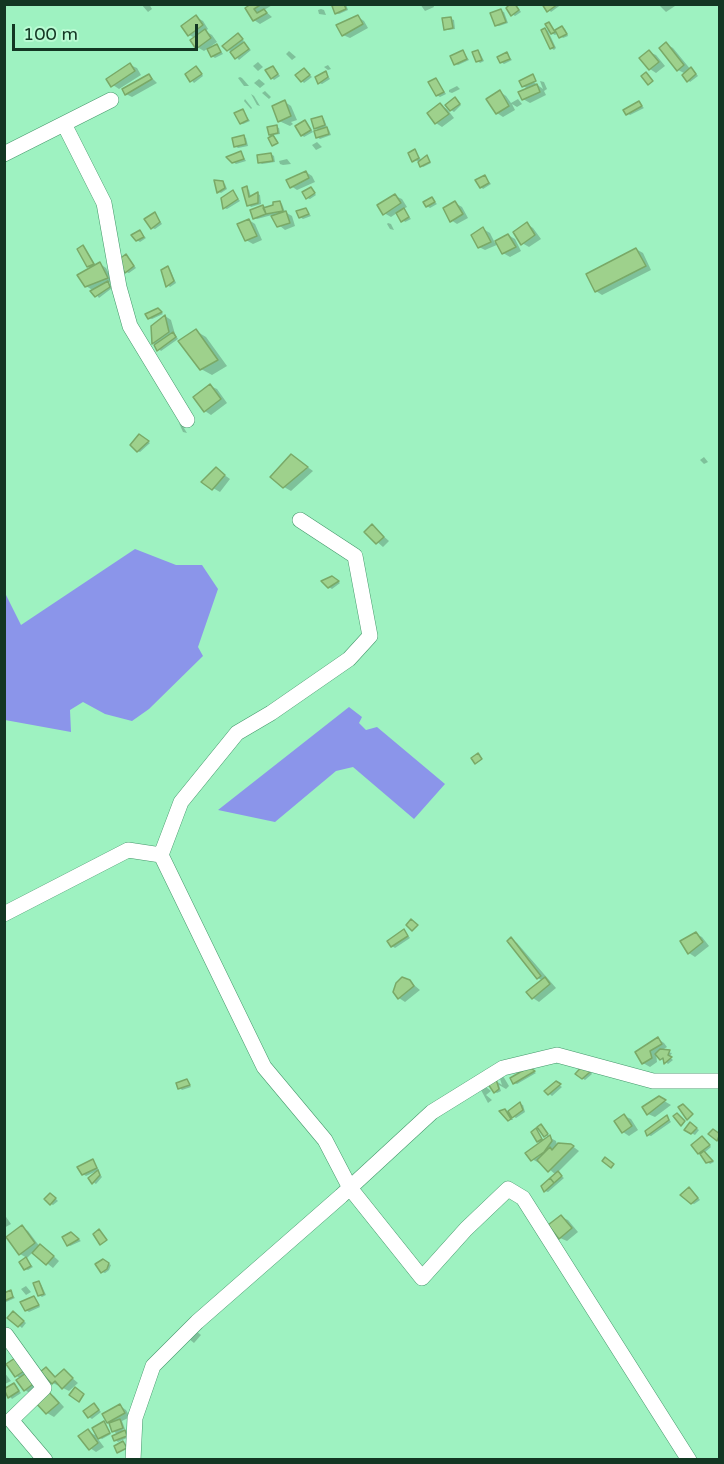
<!DOCTYPE html>
<html>
<head>
<meta charset="utf-8">
<style>
	body { margin:0 }
	#map { position:relative; width:724px; height:1464px; overflow:hidden; background:#9ef2c1; font-family:"Varela Round",sans-serif }
	canvas { display:block }
	.frame { position:absolute; inset:0; border:6px solid #133623; pointer-events:none }
	.scale { position:absolute; left:12px; top:24px; width:186px; height:27px; box-sizing:border-box; border:3px solid #133623; border-top:0; padding-left:8px; font-size:18px; line-height:21px; white-space:nowrap; color:#133623; -webkit-text-stroke:4px #b9fbd3; paint-order:stroke }
</style>
</head>
<body>
<div id="map">
<canvas width="724" height="1464"></canvas>
<div class="frame"></div>
<div class="scale">100 m</div>
</div>
<script>
const ctx = document.querySelector('canvas').getContext('2d');
ctx.lineJoin = 'round';
function fill(path, color) { ctx.fillStyle = color; ctx.fill(path, 'evenodd'); }
function trace(path, color, width, dash) { ctx.strokeStyle = color; ctx.lineWidth = width; ctx.lineCap = dash ? 'butt' : 'round'; ctx.setLineDash(dash || []); ctx.stroke(path); }
fill(new Path2D(`
	M135,549L176,565H202L218,589L198,647L203,656L149,709L132,721L105,714L83,702L70,710L71,732L5,720V593L21,625Z
	M349,707L362,717L359,723L366,730L377,727L445,784L414,819L353,767L336,771L275,822L218,810Z`), '#8b95ea');
fill(new Path2D(`
	M141,4H149L152,9L148,12Z
	M254,4H274L264,10L272,17L260,24L254,20Z
	M339,4H346L348,10L339,14L336,13Z
	M420,4H433L434,7L425,11Z
	M515,4L521,12L515,16L512,14Z
	M544,4H562L551,12Z
	M658,4H678L666,12Z
	M321,9L324,10L326,15L319,14L318,10Z
	M501,11L504,12L508,23L499,26L496,25Z
	M196,17L203,21L208,29L205,31L212,35L217,42L204,51L197,47L195,38L189,35Z
	M358,17L364,21L368,28L350,38L343,35Z
	M451,19L454,20L455,29L448,30L445,29Z
	M549,24L555,31L562,28L565,29L568,36L563,38L558,33L555,35L548,31L556,48L554,50L551,48L545,29L552,33Z
	M238,35L244,41L242,43L251,50L239,60L231,51L228,50Z
	M666,44L673,48L691,70L694,71L698,76L690,82L688,80L686,74L678,70Z
	M217,46L223,54L215,58L212,56Z
	M289,51L296,57L292,60L286,54Z
	M463,51L469,60L458,65L456,64Z
	M478,52L480,53L484,61L480,63L478,61Z
	M649,52L656,55L665,66L656,73L650,69Z
	M507,54L512,60L504,64L501,62Z
	M258,62L263,67L258,71L253,66Z
	M130,65L137,68L141,75L119,89L113,85Z
	M328,65L331,69L328,70L324,67Z
	M273,67L280,76L274,80L272,78Z
	M199,70L203,76L194,83L187,75Z
	M304,70L312,77L304,83L302,81Z
	M326,73L330,79L322,84L319,83Z
	M149,75L157,83L132,97L126,94Z
	M240,77L242,78L249,86H244L238,78Z
	M528,78L543,89L540,81L544,82L547,89L544,91L546,95L530,103L523,99L528,89L523,86Z
	M259,79L265,84L260,88L254,83Z
	M436,79L446,94L440,97L437,95Z
	M457,86L460,89L452,93L449,92V90Z
	M265,91L271,97L269,99L262,93Z
	M500,92L506,96L511,103L518,99L522,104L517,107L512,104L515,110L503,117L497,113Z
	M251,94L254,96L260,106L257,105Z
	M245,99L252,108L251,109L244,101Z
	M455,99L461,105L454,112L451,110Z
	M285,102L291,106L297,120L291,122L293,124L290,126L279,121Z
	M639,103L644,108L630,115L627,113Z
	M440,105L447,109L454,118L442,127L436,123Z
	M243,111L250,121L243,124L241,123Z
	M322,117L324,119L327,127H324L329,130L331,135L320,139L317,137L321,131L316,128Z
	M305,122L313,132L304,137L302,135Z
	M277,127L279,128L280,134L273,135L270,134Z
	M244,137L246,138L248,146L238,148L235,146Z
	M317,142L322,147L316,150L312,145Z
	M415,151L422,161L427,157L431,163L423,167L418,161L413,160Z
	M241,153L246,161L236,164L233,162Z
	M271,154L274,156L275,162L262,164L259,162Z
	M287,159L291,164L283,165L280,164L279,161Z
	M306,172L312,176L315,182L297,190L291,186Z
	M485,177L491,184L483,189L481,187Z
	M222,182L225,184L227,189L221,193L219,192Z
	M246,188L249,190L251,197L258,194L260,195L261,204L251,207L249,205Z
	M311,189L316,195L310,199L307,198Z
	M233,192L240,201L227,209L224,208Z
	M395,196L402,199L407,207L403,209L411,219L405,222L397,213L391,217L384,213Z
	M432,199L437,204L430,208L427,206Z
	M280,202L282,204L285,212L292,216L295,226L285,230L274,221L272,215L257,219L255,218L266,209Z
	M455,203L462,207L468,218L457,224L451,220Z
	M306,210L311,216L303,219L300,217Z
	M155,213L162,224L155,229L152,228Z
	M249,220L255,224L262,240L253,244L246,240Z
	M388,223L391,224L394,230L390,229L387,224Z
	M527,224L533,228L541,239L529,247L522,243Z
	M483,229L490,233L495,243L508,235L515,239L521,251L510,257L503,253L499,244L485,250L479,247Z
	M140,232L146,238L140,242L137,240Z
	M83,246L96,266L100,264L106,268L113,281L108,283L112,288L99,298L94,291L86,286L92,269L88,266Z
	M636,249L643,253L651,270L602,295L596,291Z
	M126,255L136,268L129,273L126,272Z
	M168,268L170,269L176,283L170,287L168,285Z
	M161,312L163,314L152,319L149,318Z
	M165,316L171,320L175,334L178,339L161,351L153,343Z
	M196,331L206,337L227,366L212,375L201,369L181,341Z
	M210,386L217,389L227,403L211,415L205,411Z
	M179,423L182,425L187,433L183,432Z
	M139,436L150,443L140,452L137,451Z
	M704,457L708,462L704,464L700,460Z
	M298,460L313,471L291,491L284,487Z
	M216,469L230,479L220,492L213,488Z
	M372,526L389,541L383,547L366,532Z
	M335,579L340,583L332,589L329,587Z
	M404,931L410,938L395,948L392,946Z
	M696,934L702,937L709,946L695,957L689,953Z
	M511,939L517,943L556,988L539,1002L533,998L543,981L538,978Z
	M409,981L420,990L405,1002L399,998Z
	M658,1039L664,1043L667,1047L661,1051L672,1053L669,1057L673,1060L668,1064L656,1053L657,1062L650,1067L643,1063L637,1052Z
	M587,1067L592,1074L585,1080L582,1078Z
	M529,1069L536,1073L517,1084L514,1083Z
	M503,1076L509,1086L506,1089L499,1085L501,1091L497,1093L495,1092L496,1081L502,1085L500,1079Z
	M187,1081L191,1087L182,1090L180,1088Z
	M556,1083L562,1087L552,1096L546,1091Z
	M486,1087L491,1091L486,1095L492,1100L488,1103L481,1090Z
	M659,1098L671,1105L655,1117L648,1114Z
	M520,1104L523,1105L525,1112L516,1118L509,1114L513,1120H509L505,1111L512,1115Z
	M624,1116L631,1119L638,1130L629,1136L623,1132Z
	M667,1116L671,1122L651,1136L648,1135Z
	M690,1124L699,1130L695,1135L686,1130Z
	M541,1126L549,1137L556,1141L557,1145H571L579,1151L557,1173L564,1178L548,1192L545,1191L556,1175L541,1162L539,1163L532,1159L542,1143L538,1141L536,1130L544,1141L549,1138L539,1127Z
	M705,1140L711,1147L704,1153L714,1162L710,1164L699,1152Z
	M93,1161L99,1170L86,1176L83,1174Z
	M98,1172L102,1177L96,1184L93,1182Z
	M692,1191L700,1200L694,1204L691,1203Z
	M53,1196L58,1201L53,1205L51,1204Z
	M4,1214L11,1224L4,1228Z
	M561,1217L568,1220L578,1232L567,1241L560,1238Z
	M22,1227L28,1231L40,1247L47,1250L59,1261L53,1268L33,1252L27,1258L20,1254L17,1249Z
	M74,1236L81,1241L70,1246L68,1244Z
	M26,1259L33,1267L28,1270L25,1269Z
	M103,1261L111,1265L109,1270L105,1273L102,1272Z
	M39,1282L41,1284L46,1295L42,1297L39,1295Z
	M26,1286L31,1292L26,1295L21,1289Z
	M10,1292L15,1298L4,1303V1295Z
	M34,1297L40,1307L29,1312L26,1310Z
	M16,1315L26,1323L22,1328L10,1318Z
	M196,1331L201,1335L194,1343L189,1339Z
	M9,1364L33,1373L42,1385L31,1394L25,1390L21,1378L16,1376Z
	M46,1369L57,1378L64,1371L78,1383L69,1391L53,1383Z
	M4,1372L11,1381L5,1384L8,1389L14,1385L21,1393L12,1399L6,1392L4,1393Z
	M47,1392L54,1396L64,1407L54,1417L47,1413L37,1402Z
	M96,1406L101,1412L92,1419L89,1417Z
	M120,1406L126,1410L130,1417L122,1421L125,1429L122,1430L129,1437L118,1442L115,1440L119,1435L113,1431L108,1422Z
	M104,1423L111,1434L102,1439L95,1435L104,1447L96,1452L90,1448L88,1431L98,1437Z`), '#0003');
const building = new Path2D(`
	M251,4H262L254,9L257,13L264,9L267,13L253,21L245,8Z
	M336,4H344L346,9L335,14L332,6Z
	M510,4H515L519,10L511,16L506,8Z
	M542,4H558L547,12Z
	M501,9L506,22L495,26L490,13Z
	M196,15L203,25L188,36L181,26Z
	M358,15L363,24L342,36L336,25Z
	M451,17L453,28L444,30L442,18Z
	M549,22L555,32L551,34L545,24Z
	M562,26L567,34L559,38L555,30Z
	M545,28L554,47L550,49L541,30Z
	M205,29L211,38L196,49L190,40Z
	M238,33L243,39L227,51L222,46Z
	M244,42L249,49L235,59L230,52Z
	M666,42L684,65L677,71L659,48Z
	M217,44L221,52L211,57L207,49Z
	M463,50L467,59L454,65L450,56Z
	M478,50L482,60L476,62L472,52Z
	M649,50L659,62L649,70L639,58Z
	M507,52L510,59L500,63L497,57Z
	M130,63L135,71L111,87L106,79Z
	M196,66L202,74L190,82L185,74Z
	M273,66L278,74L271,79L265,70Z
	M691,67L696,74L687,82L682,75Z
	M304,68L310,75L301,82L295,75Z
	M326,71L328,77L318,84L315,77Z
	M646,72L653,81L648,85L641,76Z
	M149,74L152,79L125,95L122,89Z
	M533,74L536,81L522,87L519,81Z
	M436,78L444,92L436,96L428,82Z
	M537,84L540,92L522,100L518,92Z
	M500,90L509,106L496,114L486,99Z
	M455,97L460,104L450,111L445,105Z
	M285,100L291,116L278,122L272,106Z
	M639,101L642,106L626,115L623,110Z
	M440,103L449,114L435,124L427,113Z
	M243,109L248,120L240,124L234,113Z
	M322,116L325,125L314,129L311,119Z
	M305,120L311,130L301,136L295,126Z
	M277,125L278,133L269,135L267,127Z
	M327,127L329,134L316,138L314,131Z
	M244,135L246,144L234,147L232,138Z
	M273,135L278,143L272,146L268,138Z
	M415,149L419,158L412,162L408,153Z
	M241,151L244,159L232,163L226,157Z
	M271,153L273,161L258,163L257,155Z
	M427,155L430,162L420,167L418,162Z
	M306,171L309,178L290,188L286,180Z
	M485,175L489,183L480,188L475,180Z
	M214,180L223,181L225,188L217,193Z
	M247,186L249,197L258,192V203L247,206L242,188Z
	M311,187L315,193L306,199L302,192Z
	M233,190L238,199L223,209L221,198Z
	M395,194L401,203L383,215L377,205Z
	M432,197L435,202L426,207L423,202Z
	M280,201L283,211L266,214L263,208L273,205V202Z
	M455,201L463,214L450,222L443,208Z
	M263,205L266,214L253,219L250,210Z
	M306,208L309,214L299,218L296,211Z
	M404,208L409,217L401,222L396,213Z
	M286,211L290,223L277,227L271,216Z
	M155,212L160,222L151,229L144,219Z
	M249,219L257,236L245,241L237,224Z
	M527,222L535,235L521,245L513,232Z
	M483,227L491,242L478,248L471,235Z
	M140,230L144,237L136,241L131,235Z
	M508,234L516,247L502,254L495,241Z
	M83,245L94,264L87,267L77,249Z
	M636,248L646,266L595,292L586,274Z
	M126,254L134,266L125,273L118,260Z
	M100,262L108,278L85,287L77,275Z
	M168,266L174,281L166,287L161,270Z
	M108,281L110,287L95,297L90,291Z
	M158,308L162,312L148,319L145,314Z
	M165,315L169,332L152,344L151,326Z
	M196,329L218,360L200,370L178,341Z
	M173,332L176,337L157,351L154,345Z
	M210,384L221,399L204,412L193,397Z
	M139,434L149,441L137,452L130,445Z
	M291,454L308,467L283,488L270,477Z
	M216,467L225,475L212,490L201,482Z
	M372,524L384,537L376,544L364,532Z
	M332,576L339,581L328,588L321,581Z
	M478,753L482,759L475,764L471,758Z
	M411,919L418,925L412,931L406,925Z
	M404,929L408,936L391,947L387,941Z
	M696,932L703,942L688,954L680,941Z
	M511,937L541,976L537,979L507,941Z
	M402,977L410,980L414,986L398,999L393,992L396,983Z
	M545,977L550,984L532,999L526,992Z
	M658,1037L662,1044L650,1051L652,1058L642,1064L635,1052Z
	M660,1049L670,1050L668,1055L672,1057L664,1064L663,1058L660,1060L655,1054Z
	M584,1064L590,1072L582,1079L575,1074Z
	M529,1067L535,1071L513,1084L510,1078Z
	M187,1079L190,1085L178,1089L176,1083Z
	M496,1079L499,1089L494,1093L488,1084Z
	M556,1081L561,1084L548,1095L544,1091Z
	M659,1096L666,1100L647,1115L642,1107Z
	M520,1102L523,1110L512,1118L508,1111Z
	M683,1104L693,1114L687,1120L678,1107Z
	M505,1109L511,1119L508,1121L499,1111Z
	M677,1113L685,1121L681,1126L673,1116Z
	M624,1114L632,1126L622,1133L614,1121Z
	M667,1115L669,1120L647,1136L645,1131Z
	M690,1122L697,1128L691,1134L684,1130Z
	M541,1124L548,1134L544,1137L537,1127Z
	M536,1128L542,1139L537,1142L531,1132Z
	M713,1129L720,1134L717,1141L708,1134Z
	M550,1135L552,1141L544,1152L531,1161L525,1153Z
	M702,1136L710,1145L698,1154L691,1145Z
	M558,1143L571,1144L574,1146L548,1172L537,1160L550,1147L552,1150Z
	M704,1151L713,1161L706,1163L700,1154Z
	M605,1157L614,1164L611,1168L602,1161Z
	M93,1159L97,1168L82,1175L77,1167Z
	M98,1170L100,1175L92,1184L88,1178Z
	M558,1171L562,1176L554,1183L550,1178Z
	M550,1178L554,1183L544,1192L541,1186Z
	M689,1187L698,1198L691,1204L680,1195Z
	M50,1193L56,1198L50,1205L44,1199Z
	M561,1215L572,1228L559,1239L548,1225Z
	M22,1225L35,1243L19,1255L6,1237Z
	M99,1229L107,1240L100,1245L93,1234Z
	M71,1232L79,1239L67,1246L62,1237Z
	M40,1244L54,1256L46,1265L32,1253Z
	M26,1257L31,1266L24,1270L19,1262Z
	M103,1259L109,1263L107,1269L101,1273L95,1264Z
	M39,1281L44,1294L38,1296L33,1283Z
	M11,1290L13,1297L4,1301V1293Z
	M34,1296L39,1305L25,1311L20,1302Z
	M13,1311L24,1321L18,1327L7,1318Z
	M18,1356L27,1369L15,1377L6,1364Z
	M46,1367L55,1377L64,1369L73,1378L62,1389L55,1381L52,1384L40,1372Z
	M29,1371L37,1381L24,1391L16,1380Z
	M14,1383L19,1391L8,1398L4,1389Z
	M75,1387L84,1394L79,1402L69,1395Z
	M47,1390L59,1403L46,1414L35,1402Z
	M94,1403L99,1410L88,1418L83,1411Z
	M120,1404L125,1413L107,1423L102,1414Z
	M120,1419L123,1428L112,1432L109,1423Z
	M104,1421L110,1433L98,1439L92,1428Z
	M88,1429L98,1443L89,1450L78,1436Z
	M125,1430L127,1436L114,1441L112,1436Z
	M123,1441L127,1448L117,1453L114,1446Z`);
fill(building, '#9ed18c');
trace(building, '#79a967', 1.5);
const minor = new Path2D(`
	M64,124L104,203L119,287L130,326L187,420
	M4,154L111,100
	M300,520L355,556L370,636L349,659L271,713L237,733L181,802L161,855L264,1067L325,1140L350,1188L422,1278L466,1229L508,1189L523,1198L689,1460
	M4,914L128,850L161,855
	M4,1336L6,1335L44,1388L11,1420L45,1460
	M133,1460L135,1418L153,1366L197,1322L341,1196L432,1112L503,1068L557,1055L653,1081H720`);
trace(minor, '#45986b', 16);
trace(minor, '#fff', 15);
</script>
</body>
</html>
